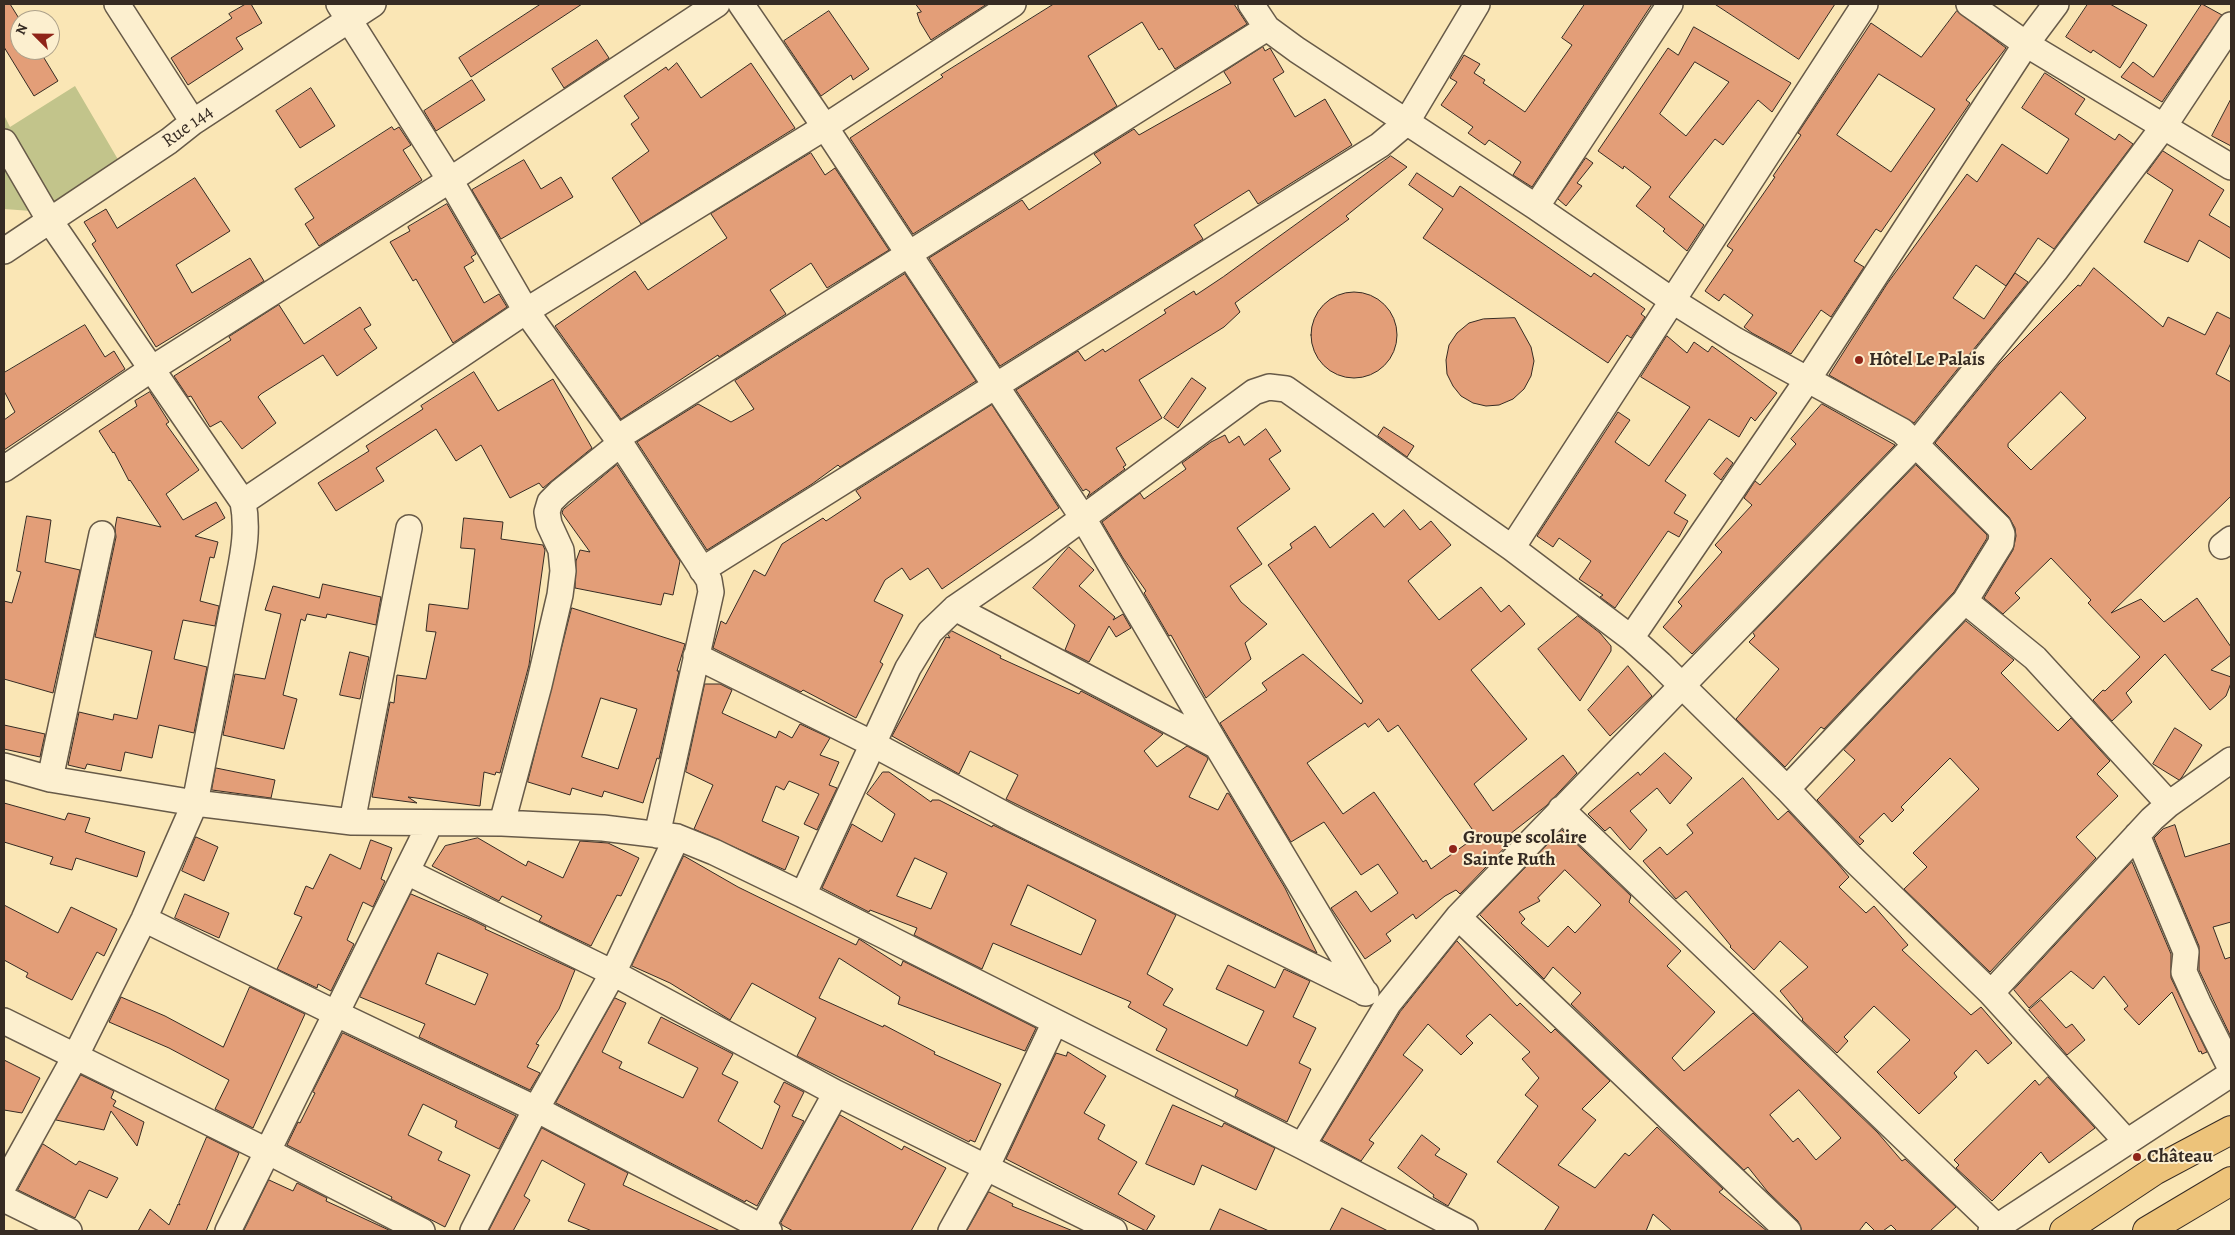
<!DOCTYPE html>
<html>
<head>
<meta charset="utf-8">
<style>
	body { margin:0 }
	#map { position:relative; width:2235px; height:1235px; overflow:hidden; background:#fae6b5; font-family:Alegreya,serif }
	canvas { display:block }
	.frame { position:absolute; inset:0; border:5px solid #362b23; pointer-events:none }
	.north { position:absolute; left:10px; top:10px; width:50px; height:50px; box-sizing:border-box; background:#fcefcf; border:1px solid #ada18a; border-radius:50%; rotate:293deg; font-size:14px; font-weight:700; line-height:20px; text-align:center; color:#362b23 }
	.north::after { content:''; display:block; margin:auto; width:18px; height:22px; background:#8f2418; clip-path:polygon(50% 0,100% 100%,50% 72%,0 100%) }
</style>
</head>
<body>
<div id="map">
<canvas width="2235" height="1235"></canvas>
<div class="frame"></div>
<div class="north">N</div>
</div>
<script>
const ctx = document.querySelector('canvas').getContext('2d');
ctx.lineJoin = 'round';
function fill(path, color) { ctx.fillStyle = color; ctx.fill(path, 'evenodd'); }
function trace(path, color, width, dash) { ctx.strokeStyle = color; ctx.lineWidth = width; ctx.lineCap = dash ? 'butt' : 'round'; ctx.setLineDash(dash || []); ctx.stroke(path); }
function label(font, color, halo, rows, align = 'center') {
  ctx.font = font + ' Alegreya,serif'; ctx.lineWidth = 4; ctx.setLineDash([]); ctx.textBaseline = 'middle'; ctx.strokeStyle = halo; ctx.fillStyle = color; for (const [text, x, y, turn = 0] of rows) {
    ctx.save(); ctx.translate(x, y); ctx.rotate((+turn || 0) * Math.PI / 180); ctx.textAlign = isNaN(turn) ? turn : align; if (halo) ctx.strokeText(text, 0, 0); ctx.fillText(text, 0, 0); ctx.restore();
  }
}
fill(new Path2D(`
	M75,86L123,168L72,214L4,209V115L10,127Z`), '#c2c48b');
const building = new Path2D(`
	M4,4H10L20,20V50H46L41,53L58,81L34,96L4,47Z
	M246,4H251L262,23L236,38L243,49L188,85L171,58L232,18L229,14Z
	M541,4H582L471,77L459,58Z
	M916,4H987L931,40L920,22L917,13L921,12Z
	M1054,4H1234L1247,24L1175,69L1162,48L1159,50L1142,22L1088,56L1117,106L913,234L850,138L943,77L941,75Z
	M1585,4H1652L1532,187L1513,175L1521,162L1489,140L1485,145L1468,133L1473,127L1441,105L1457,82L1450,78L1464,55L1480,64L1474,73L1485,80L1483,83L1525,112L1572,45L1562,38Z
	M1715,4H1835L1799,59Z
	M2088,4H2110L2147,25L2120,68L2093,50L2091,53L2066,37Z
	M2202,4L2222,15L2162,102L2121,77L2133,62L2153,77Z
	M829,11L869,69L853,80L851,75L821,96L784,41Z
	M1957,11L2006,48L1966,100L1970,103L1881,232L1876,229L1854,261L1864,267L1831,317L1821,310L1791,354L1752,333L1744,327L1753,315L1724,294L1719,301L1705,291L1733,250L1727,246L1775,177L1773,176L1801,135L1798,133L1871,23L1921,57ZM1879,74L1935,109L1891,172L1837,135Z
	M1694,27L1791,83L1772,112L1758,100L1723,145L1715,139L1669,197L1704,225L1687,251L1663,231L1665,229L1636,206L1651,187L1624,166L1623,169L1598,151L1668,48L1678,55ZM1695,62L1729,82L1686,136L1660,114Z
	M597,40L609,58L564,88L552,69Z
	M1263,47L1265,51L1270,48L1284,72L1273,79L1295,117L1325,99L1352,145L1258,204L1249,190L1194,225L1203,239L1000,366L929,258L1022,200L1029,210L1101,163L1094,154L1134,129L1139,135L1231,83L1224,72Z
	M677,63L701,98L751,63L795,128L641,224L612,178L649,151L631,124L639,118L624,96L666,67L668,70Z
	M2045,73L2085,99L2075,114L2115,140L2119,134L2133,144L2054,249L2038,238L2006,286L1976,265L1953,298L1984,319L2015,273L2028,282L1914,423L1829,375L1887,284L1967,174L1977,182L2002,144L2047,174L2069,139L2022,108Z
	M472,80L485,100L436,131L424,111Z
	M311,88L335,126L300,148L276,111Z
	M2231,99V146L2212,136Z
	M392,127L394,130L399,127L411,145L403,150L422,180L319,246L305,224L314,218L295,189Z
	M2163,151L2224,190L2209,215L2231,228V259L2199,240L2188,262L2144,242L2173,190L2147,173Z
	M811,153L825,175L835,168L889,250L827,288L811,263L770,290L786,314L719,357L718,355L621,419L555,326L635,271L648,290L727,238L711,214Z
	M1391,156L1407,167L1346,216L1349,219L1235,303L1240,312L1224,327L1139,380L1162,418L1116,448L1126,465L1123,467L1125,469L1087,497L1090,492L1086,489L1083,491L1016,390L1078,351L1085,361L1103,349L1105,352L1166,313L1164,310L1194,291L1196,295L1223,277Z
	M1586,158L1593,163L1577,183L1582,186L1566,206L1558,199Z
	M524,160L541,189L561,177L573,197L501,239L472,190Z
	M1417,173L1453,197L1460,186L1591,277L1594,273L1645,309L1641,314L1645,317L1631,338L1627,335L1608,363L1423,238L1443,209L1409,185Z
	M195,178L230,231L176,265L192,293L250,258L264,281L156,347L92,244L96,241L84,222L106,209L117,228Z
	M447,204L476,254L471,257L474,261L464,267L484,303L499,294L507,307L453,343L416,279L413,281L390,242L410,231L408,227Z
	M2094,268L2163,327L2168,317L2205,335L2217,312L2231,319V343L2216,374L2231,382V496L2111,613L2141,599L2164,622L2197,598L2231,647V655L2211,670L2231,677V683L2226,696L2210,710L2165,654L2126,693L2132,702L2112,721L2093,700L2103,690L2105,691L2140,657L2088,603L2091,600L2051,558L2015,593L2020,598L2003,614L1984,598L2013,550L2016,536L2015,528L2009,517L1935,443L1999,364L2078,285L2080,286ZM2061,392L2086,418L2031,470L2008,447V444Z
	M905,274L976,381L840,467L838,465L812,484L707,550L637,442L698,404L731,422L754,409L735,381Z
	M1311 335a43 43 0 1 1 86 0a43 43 0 1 1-86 0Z
	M279,305L304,344L360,307L371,325L364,329L377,348L337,376L323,355L261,394L258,397L276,423L242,449L221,421L210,427L191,396L188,397L174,376L231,340L229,337Z
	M1515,318L1531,347L1534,361L1531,376L1524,389L1513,399L1499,405L1486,406L1473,403L1461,396L1453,386L1447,374L1446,360L1449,345L1457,333L1469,323L1483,319Z
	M85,325L105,357L114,351L125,369L4,450V420L15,412L4,391V373Z
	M1667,336L1687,353L1694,342L1708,352L1712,346L1777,393L1755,421L1751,417L1739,437L1709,419L1665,481L1686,495L1674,513L1688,521L1679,537L1668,531L1615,608L1600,597L1603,595L1579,579L1591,561L1559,538L1553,547L1537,536L1618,412L1630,420L1615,442L1649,466L1690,407L1641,377Z
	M474,372L498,411L553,379L592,448L543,488L539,483L510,498L481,445L456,461L436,429L376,468L384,481L336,511L318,483L369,451L366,446L423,409L421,406Z
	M1192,378L1206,388L1178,428L1164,418Z
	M150,392L169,422L166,424L199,470L166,494L183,520L216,502L225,518L195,536L218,542L214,558L210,557L200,601L219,606L215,626L183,620L174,659L207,667L194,733L159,725L152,758L125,752L121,771L87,764L85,769L68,765L79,712L113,720L114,714L137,719L152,651L95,637L116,537L115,528L117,517L161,527L130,480L129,481L114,452L113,453L99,431L137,406L135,401Z
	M1822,404L1895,445L1692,654L1663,627L1682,606L1678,602L1722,552L1715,545L1752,505L1744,498L1755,481L1760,485L1796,444L1791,439Z
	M992,405L1059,508L942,589L928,568L910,580L902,568L885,580L874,601L903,615L880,662L883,664L856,718L803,690L801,692L713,648L721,621L726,624L754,570L765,576L782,544L823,518L826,521L861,498L856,491Z
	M1384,427L1414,446L1407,457L1378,436Z
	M1266,429L1281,451L1269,459L1290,489L1237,528L1262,564L1230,586L1241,602L1267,624L1245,643L1251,659L1206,698L1171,635L1169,636L1144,593L1146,591L1123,558L1102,522L1140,493L1144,499L1186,469L1182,463L1211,442L1225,435L1229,443L1239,436L1244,445Z
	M1727,458L1733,463L1721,480L1714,474Z
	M617,465L680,561L673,595L664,593L661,605L575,588L576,561L580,550L590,552L562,513L563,510Z
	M1916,465L1987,535V538L1954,592L1824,729L1821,727L1785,767L1736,719L1779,669L1749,642L1755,636L1753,633Z
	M1404,510L1420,530L1431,521L1451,545L1408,581L1439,620L1481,587L1501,612L1509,605L1525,624L1471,670L1527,739L1474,784L1493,811L1563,755L1577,773L1546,806L1510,834L1513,839L1460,894L1456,890L1445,896L1416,919L1413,914L1386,934L1391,941L1365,959L1331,908L1356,891L1371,912L1398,893L1378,864L1361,875L1324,822L1291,842L1220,723L1267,690L1262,683L1303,654L1361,704L1363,701L1268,565L1292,548L1290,544L1315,526L1330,548L1373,513L1384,527ZM1379,719L1388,732L1398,725L1477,836L1431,869L1426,860L1423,862L1374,792L1343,814L1307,763L1365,723L1368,727Z
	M27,516L51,520L45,562L80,570L53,693L4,679V601L12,603L21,572L17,571Z
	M464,518L503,522L501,539L543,545L545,550L529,665L500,773L496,772L495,775L484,772L480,806L408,797L417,803L372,797L390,702L394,703L397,675L426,679L436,632L426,631L429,604L468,609L475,549L461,548Z
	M1069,547L1094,570L1079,586L1115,617L1113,620L1123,614L1131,628L1116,637L1109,626L1089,662L1065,650L1075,625L1033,588Z
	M323,584L381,597L376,625L327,614L326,618L307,614L305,621L301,619L283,695L297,699L284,749L223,735L235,674L265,679L281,614L265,610L273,586L319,598Z
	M572,608L685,644L677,671H679L659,759L657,758L643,803L604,791L602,797L572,788L570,795L528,782ZM601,698L637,709L618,769L582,757Z
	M1578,616L1600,633L1611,646V651L1580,701L1538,649Z
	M1966,621L2014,660L2001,673L2058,731L2071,718L2110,761L2097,774L2118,796L2076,837L2096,858L1990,972L1904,889L1927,867L1913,853L1979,789L1950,758L1901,807L1904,810L1892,822L1884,813L1859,837L1864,841L1860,845L1817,800L1855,760L1844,750Z
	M952,631L1001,656L1000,658L1079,694L1081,691L1163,734L1144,751L1157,767L1187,746L1207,757L1208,759L1189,797L1218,810L1227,793L1229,794L1285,888L1317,953L1006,799L1018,775L970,751L959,774L892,736L946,637L950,638L948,635Z
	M350,652L369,657L360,699L340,695Z
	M1628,666L1652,696L1610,736L1588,710Z
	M705,684H720L732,690L722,713L776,738L779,731L792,738L800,724L830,738L820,755L839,762L829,785L837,788L817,830L804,824L819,794L789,781L784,790L776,786L762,821L799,837L785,870L694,829L713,785L686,772Z
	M4,725L45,734L40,757L4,749Z
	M2175,728L2202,745L2182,777L2179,780L2153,764Z
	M1665,753L1692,778L1670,804L1657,788L1630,811L1647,830L1630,850L1610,827L1605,831L1588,814L1638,772L1640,775Z
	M216,768L275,780L271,798L212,790Z
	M883,772H889L931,802L932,800H939L992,827L993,825L1176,915L1147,974L1173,989L1163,1005L1247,1046L1264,1011L1216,989L1228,965L1275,988L1284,969L1310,981L1293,1017L1316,1028L1299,1063L1311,1069L1287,1122L1235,1096L1238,1090L1156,1050L1167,1029L1128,1007L1131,1002L993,943L982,969L914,935L917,928L870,910L869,912L822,888L852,824L882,842L895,814L867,794ZM915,858L947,873L931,909L897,896ZM1028,885L1096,920L1081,955L1011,925Z
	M1743,778L1778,820L1788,811L1838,864L1849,877L1839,887L1866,913L1874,906L1908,945L1902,950L1971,1015L1981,1007L2012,1043L1988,1064L1976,1050L1954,1073L1957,1077L1919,1114L1877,1072L1910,1040L1874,1006L1844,1037L1848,1041L1837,1053L1802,1020L1803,1019L1780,991L1808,967L1780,941L1754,970L1730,947L1731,946L1686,891L1676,899L1643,861L1660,847L1667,855L1693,833L1687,825Z
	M4,803L65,820L68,813L90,818L85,832L145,852L137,877L76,858L72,870L50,864L53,857L4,842Z
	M2175,825L2185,857L2231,843V922L2213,927L2225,959L2231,957V1037L2199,970V946L2154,838L2163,829Z
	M1562,830L1631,896L1629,902L1681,951L1667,966L1715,1012L1672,1058L1684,1071L1753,1013L1878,1133L1902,1161L1905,1159L1956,1207L1930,1231H1897L1891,1225L1883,1231H1875L1866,1222L1859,1231H1802L1798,1221L1767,1191L1748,1167L1744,1170L1571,1004L1581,993L1553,967L1544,979L1480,915ZM1565,870L1601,905L1575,933L1568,926L1548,947L1521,923L1525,919L1519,912L1540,901L1538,898ZM1799,1090L1841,1138L1816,1160L1798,1138L1793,1142L1770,1115Z
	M196,837L218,847L204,881L182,871Z
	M478,838L526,866L528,861L563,878L580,841L608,843L639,858L621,896L617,895L591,946L539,921L542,916L502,896L499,901L432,866L445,846Z
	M371,840L392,848L381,879L385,881L373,907L363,902L347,940L354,944L331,991L318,984L317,988L277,969L302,917L294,914L306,886L313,889L330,854L360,869Z
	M684,856L738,887L856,945L859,939L901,966L903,961L1036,1028L1025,1051L898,1004L900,997L839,958L819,998L883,1027L884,1025L935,1052L934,1054L1001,1084L975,1142L970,1140L969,1142L797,1056L816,1018L752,983L730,1020L670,983L632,966Z
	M2132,862L2171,954V978L2207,1052L2202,1054L2201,1051L2199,1052L2172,992L2139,1025L2124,1009L2128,1006L2104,976L2093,989L2071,971L2029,1008L2014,990Z
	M185,894L229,913L219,938L175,918Z
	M411,894L472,920L486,927L485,929L575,970L559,1009L536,1044L539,1045L527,1067L540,1073L530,1090L419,1037L425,1024L360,997ZM438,953L488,974L475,1005L426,984Z
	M4,905L58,933L71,907L117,929L104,956L97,952L72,1000L26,977L28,973L4,960Z
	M1457,941L1517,1006L1520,1003L1551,1033L1555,1029L1610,1081L1582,1109L1596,1120L1558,1165L1595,1188L1625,1153L1629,1156L1657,1127L1723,1189L1719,1192L1767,1231H1672L1653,1214L1646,1231H1544L1559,1207L1497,1162L1538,1106L1525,1095L1539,1078L1522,1059L1530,1052L1490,1014L1466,1036L1473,1043L1461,1055L1428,1024L1403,1055L1423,1070L1369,1140L1374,1143L1361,1161L1322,1140L1400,1012Z
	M250,987L305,1014L253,1128L215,1109L229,1080L169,1048L109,1022L121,997L165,1016L223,1047Z
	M615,998L626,1003L602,1052L622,1062L619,1068L683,1098L698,1068L648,1043L661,1017L733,1054L722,1074L738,1082L718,1121L762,1149L780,1106L774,1102L784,1082L804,1092L792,1116L804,1121L757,1206L746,1200L745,1202L556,1103Z
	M2041,1000L2066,1028L2072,1024L2085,1040L2067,1055L2029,1010Z
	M343,1033L516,1116L499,1149L455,1127L457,1121L423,1104L408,1135L442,1152L438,1160L470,1175L445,1227L391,1199L392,1197L287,1145L298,1122L300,1123L315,1093L313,1092Z
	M1068,1052L1106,1076L1084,1113L1105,1125L1098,1139L1137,1162L1118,1194L1155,1216L1146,1231L1006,1159L1056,1053L1066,1056Z
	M4,1060L40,1078L22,1113L4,1110Z
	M81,1075L114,1091L111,1098L116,1101L113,1106L144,1122L137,1146L111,1111L104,1130L56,1120Z
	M2048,1077L2095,1128L2049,1163L2041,1152L1992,1201L1956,1168L1959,1165L1954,1160L2035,1080L2039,1085Z
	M1173,1105L1222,1127L1224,1123L1275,1148L1256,1190L1202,1165L1194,1185L1146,1164Z
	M840,1115L902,1150L904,1146L946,1168L911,1231H793L782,1225L781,1223Z
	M542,1128L628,1173L623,1185L720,1231H592L568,1221L585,1184L542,1160L524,1196L530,1200L513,1231H489Z
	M1422,1135L1440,1149L1435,1155L1467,1174L1448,1206L1433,1197L1434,1195L1398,1168Z
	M207,1137L239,1153L206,1231H138L150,1209L169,1225L178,1204L180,1205L179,1203Z
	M43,1144L76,1165L79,1161L118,1178L107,1198L89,1190L75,1218L18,1190Z
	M269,1180L293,1191L297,1183L327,1198L326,1201L391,1231H244Z
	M989,1192L1013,1204L1012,1206L1073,1231H967Z
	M1342,1208L1388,1231H1330Z
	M1220,1209L1269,1231H1210Z`);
fill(building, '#e39e78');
trace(building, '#362b23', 1);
const minor = new Path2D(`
	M117,4L193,122
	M339,4L450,180L526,311L617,438L709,580L711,592L657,835
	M741,4L825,127L1083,518L1217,746L1365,993
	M1251,4L1267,28L1297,50L1536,207L1673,301L1735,340L1902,431L1999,527L2002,534L2001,543L1965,601L1787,789
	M1969,4L2026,44L2231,167
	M4,142L50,221L243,502C248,528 244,551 239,576L195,803L144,919L75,1057L4,1185
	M1536,207L1670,4
	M4,251L169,141L193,122L373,4
	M617,438L1267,28
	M4,469L153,368L450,180L717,4
	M243,502L526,311L825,127L1013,4
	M2222,546L2231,539
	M1512,548L1865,4
	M702,570L1380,145L1406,123L1477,4
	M1965,601L2035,658L2169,804
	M955,608L1217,746
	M1631,638L1808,379L2026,44L2056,4
	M696,656L873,744L1011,818L1366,993
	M4,766L50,779L195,803L352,822L502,823L603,828L677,837L714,852L803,895L1302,1146L1465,1231
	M50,779L102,534
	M1561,809L1997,1227
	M352,822L409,528
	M502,823L539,685L560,595L563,571L561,550L549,524L547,512L550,502L560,492L620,444
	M2137,835L2186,952L2184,972L2198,1003L2231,1069
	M407,872L613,973L836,1093L1114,1231
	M803,895L908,668L930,632L955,608L1038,551L1254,392L1269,387L1286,389L1512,548L1631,638L1660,664L1787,789L1852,858L1991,993L2127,1142
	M1458,917L1788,1231
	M144,919L335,1013L536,1109L769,1231
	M1991,993L2152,819L2169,804L2231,760
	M4,1021L267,1151L422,1231
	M1302,1146L1388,1004L1458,917L1916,444L2055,271L2164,126L2231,25
	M4,1199L69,1231
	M228,1231L430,824
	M473,1231L536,1109L613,973L677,837
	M760,1231L836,1093
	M951,1231L986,1168L1055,1022
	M1991,1231L2231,1074`);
const major = new Path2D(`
	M2064,1231L2154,1171L2231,1130
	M2147,1231L2231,1181`);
trace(minor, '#675a48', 28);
trace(major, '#362b23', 30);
trace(minor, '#fcefcf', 25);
trace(major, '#edc37a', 28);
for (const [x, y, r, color] of [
	[1859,360,5,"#8f2418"],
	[1453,849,5,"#8f2418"],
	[2137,1157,5,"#8f2418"]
]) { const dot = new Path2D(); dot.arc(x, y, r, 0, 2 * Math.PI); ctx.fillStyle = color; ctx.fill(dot); trace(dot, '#fcefcf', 2); }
label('19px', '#362b23', '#fcefcf', [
	["Rue 144",188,127,-36]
]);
label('bold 19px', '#362b23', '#fcefcf', [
	["Hôtel Le Palais",1869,360],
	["Groupe scolaire",1463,838],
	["Sainte Ruth",1463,860],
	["Château",2147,1157]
], 'left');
</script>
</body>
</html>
